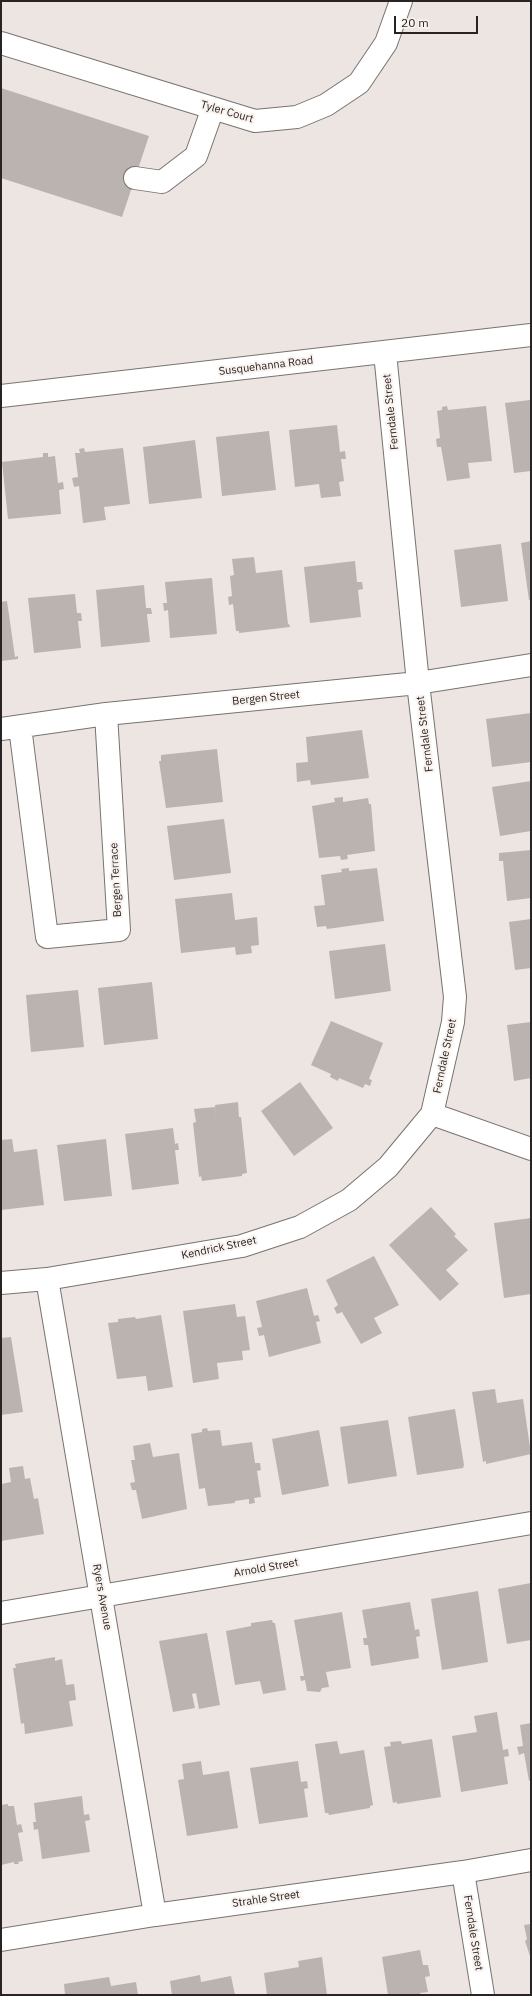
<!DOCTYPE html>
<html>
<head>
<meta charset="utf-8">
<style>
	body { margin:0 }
	#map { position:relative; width:532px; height:1996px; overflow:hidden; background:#ece5e1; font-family:"IBM Plex Sans",sans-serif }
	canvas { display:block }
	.frame { position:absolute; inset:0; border:2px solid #272423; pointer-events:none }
	.scale { position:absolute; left:394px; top:16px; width:84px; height:18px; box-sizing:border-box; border:2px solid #272423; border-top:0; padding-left:5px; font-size:12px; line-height:14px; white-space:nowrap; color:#272423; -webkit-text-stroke:3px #faf2ee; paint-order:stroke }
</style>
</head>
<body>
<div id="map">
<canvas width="532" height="1996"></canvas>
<div class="frame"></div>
<div class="scale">20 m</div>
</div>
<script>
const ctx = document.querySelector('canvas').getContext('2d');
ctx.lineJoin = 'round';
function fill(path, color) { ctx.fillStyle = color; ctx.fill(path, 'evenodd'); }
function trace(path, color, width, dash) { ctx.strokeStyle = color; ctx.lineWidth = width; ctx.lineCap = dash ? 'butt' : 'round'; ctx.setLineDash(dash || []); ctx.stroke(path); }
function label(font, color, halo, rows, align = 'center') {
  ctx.font = font + ' "IBM Plex Sans",sans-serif'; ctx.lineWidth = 4; ctx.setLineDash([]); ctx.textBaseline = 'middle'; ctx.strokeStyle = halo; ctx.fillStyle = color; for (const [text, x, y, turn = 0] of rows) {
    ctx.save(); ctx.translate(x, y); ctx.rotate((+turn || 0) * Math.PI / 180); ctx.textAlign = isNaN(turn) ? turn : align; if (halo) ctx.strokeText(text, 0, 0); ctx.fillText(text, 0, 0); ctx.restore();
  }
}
fill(new Path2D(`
	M1,88L149,136L122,217L1,178Z
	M530,400L531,471L514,473L505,403Z
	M447,406L448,410L486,406L492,461L468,463L470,478L447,481L441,447H437L436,439L440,438L437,411L442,410V407Z
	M337,425L340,452L345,451L346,459H341L344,481L339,482L341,496L321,498L319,484L295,487L289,430Z
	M269,431L276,490L222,496L216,437Z
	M195,440L202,498L149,504L143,447Z
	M84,448L85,452L123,448L130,504L104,507L106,520L83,523L79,486L74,487L72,478L78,477L75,453H80L79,449Z
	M43,453H48V457L55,456L58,483L63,482L64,489L59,490L61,514L8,519L2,462L43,457Z
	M531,541V600H529L521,543Z
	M501,544L508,601L461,607L454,550Z
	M254,557L256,573L282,570L288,624H289L290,627L239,633V631H236L233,604L229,605L228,597L232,596L230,576L234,575L232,559Z
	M355,561L357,582H362L363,589L358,590L361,617L310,623L304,567Z
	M212,578L217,634L170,638L168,610L164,611L163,603H167L165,582Z
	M144,585L146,608H151L152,614H147L150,642L101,647L96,590Z
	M75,594L77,613H81L82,621H78L81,648L34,653L28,598Z
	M7,601L15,657L18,656V659L1,661V602Z
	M531,713V762L492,767L486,719Z
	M362,730L369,778L311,785L310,780L297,782L296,763L308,762L306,737Z
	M217,749L223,802L166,808L159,761H161V755Z
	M531,781V831L500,836L492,787Z
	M343,797V802L368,798L369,804H371L375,851L347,855L348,859L341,860L340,856L319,858L312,806L335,802L334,798Z
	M224,819L231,873L174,880L167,826Z
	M531,850V898L507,901L503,861H499V853Z
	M349,868V871L377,868L384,921L327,929L326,926L317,927L314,906L325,905L321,875L342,872L341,869Z
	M232,893L235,920L257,917L259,945L251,946L252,953L236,955L235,947L181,953L175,899Z
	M531,919V968L515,970L509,922Z
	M385,944L391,991L335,999L329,951Z
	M152,982L158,1039L104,1045L98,988Z
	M78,990L84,1047L31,1052L26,995Z
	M331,1021L383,1043L369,1079L372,1080L370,1086L365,1084L363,1088L339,1078L338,1081L330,1077L331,1074L311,1065Z
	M531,1022V1078L514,1081L507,1025Z
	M300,1082L333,1128L294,1156L261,1111Z
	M238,1102L239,1117H241L247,1173L242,1174V1176L202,1181L201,1176L199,1177L193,1123L196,1122L194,1109L215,1107L216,1120L215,1105Z
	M173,1128L175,1144L178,1143L179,1150H175L179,1184L132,1190L125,1134Z
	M12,1139L14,1152L37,1149L44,1205L1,1210V1140Z
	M106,1139L112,1196L64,1201L57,1145Z
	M431,1207L456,1234L454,1236L468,1250L446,1270L459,1284L440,1301L389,1245Z
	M531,1218V1294L504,1298L494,1223Z
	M374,1256L399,1305L374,1318L382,1333L361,1344L342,1312L337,1314L334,1308L338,1305L326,1280Z
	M307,1288L314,1316L318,1315L320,1321L316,1322L321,1343L269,1357L264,1335L259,1336L257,1328L262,1327L256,1301Z
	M235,1304L237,1317L245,1316L250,1350L242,1351L243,1360L217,1363L219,1379L193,1383L183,1311Z
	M161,1315L173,1387L148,1391L146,1376L117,1379L108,1323L118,1322V1319L135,1317L136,1319Z
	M11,1337L23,1412L1,1415V1338Z
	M495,1389L497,1403L523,1399L531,1454L486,1464V1461L483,1462L472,1392Z
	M455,1409L464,1465L463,1468L417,1475L408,1417Z
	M388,1420L397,1476L348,1484L340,1427Z
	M207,1428L208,1431L220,1430L222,1446L252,1442L255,1463H260L261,1470L257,1471L261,1497L254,1498L255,1503L249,1504V1499L235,1501V1503L208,1506L205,1488L199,1489L191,1434L202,1432V1429Z
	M319,1430L329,1486L282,1495L272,1439Z
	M150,1443L153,1457L179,1453L187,1509L142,1519L136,1490H132L130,1483L135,1482L131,1460H135L133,1446Z
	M23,1466L25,1479L30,1478L34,1499L38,1498L44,1534L1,1541V1484L11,1482L9,1468Z
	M531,1583V1640L507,1644L498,1589Z
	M478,1591L488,1662L442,1670L431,1599Z
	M410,1602L415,1630L419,1629L420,1636L416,1637L419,1658L371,1666L368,1645H364L363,1638H367L362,1610Z
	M342,1612L351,1668L326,1672L329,1687L322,1688L320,1692L307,1691L305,1680L301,1681L300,1676H304L294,1620Z
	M272,1620L273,1623H275L286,1690L263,1694L260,1681L235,1685L226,1631L251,1626V1623Z
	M207,1633L220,1705L199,1709L196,1693L192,1694L195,1708L173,1712L159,1641Z
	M55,1657V1661L62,1659L66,1685L74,1684L76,1700L69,1701L73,1726L25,1734L24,1723L21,1724L13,1668H16L15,1664Z
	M497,1712L503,1750L508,1749L509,1756L504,1757L508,1784L461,1792L452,1736L477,1732L474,1716Z
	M531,1723V1780L529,1781L524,1753L519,1755L517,1747L523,1746L520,1725Z
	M432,1739L441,1797L397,1804V1802L393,1803L384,1747L391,1746L390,1742L401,1741L402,1744Z
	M337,1741L340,1754L364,1750L373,1805L370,1806V1808L329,1815L328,1813H325L315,1744Z
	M201,1761L203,1775L229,1771L238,1828L187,1836L178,1780L184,1779L182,1764Z
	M298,1761L301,1782L307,1781L308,1788L304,1789L308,1817L259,1824L250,1768Z
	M82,1796L84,1815L89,1814L90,1820L85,1821L90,1852L42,1859L38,1829L34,1830L33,1822H36L34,1803Z
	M8,1804V1806H14L17,1825L21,1824L23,1832L18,1833L23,1861L18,1862L19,1864H14V1862L1,1865V1805Z
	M531,1924V1956H530L525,1941L527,1939L524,1925Z
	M420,1950L423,1965H428L430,1976L425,1977L428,1992L420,1993L421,1995H388L382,1957Z
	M322,1957L327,1995H267L264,1973L299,1967L298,1961Z
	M200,1975L201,1982L231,1976L235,1995H172L170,1981Z
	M109,1977L111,1986L136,1982L138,1995H65L64,1984Z`), '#bab3af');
const minor = new Path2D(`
	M1,43L255,121L297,117L326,105L359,83L386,43L401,1
	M135,178L162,182L196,156L213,108
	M385,353L418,683L455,997L453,1022L432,1114
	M1,396L531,335
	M20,727L47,937L119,930L106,714
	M1,729L106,714L418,683L531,665
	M47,1279L155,1915
	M1,1283L47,1279L242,1246L300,1227L349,1200L388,1167L432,1114L531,1149
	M1,1613L531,1523
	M463,1872L483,1995
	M1,1940L155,1915L463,1872L531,1860`);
trace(minor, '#79736f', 24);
trace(minor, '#fff', 22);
label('11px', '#272423', '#faf2ee', [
	["Tyler Court",227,112,16],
	["Susquehanna Road",266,366,-7],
	["Ferndale Street",391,412,-96],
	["Bergen Street",266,698,-6],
	["Ferndale Street",425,734,-97],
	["Bergen Terrace",116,880,-93],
	["Ferndale Street",445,1056,-78],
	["Kendrick Street",219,1248,-12],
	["Arnold Street",266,1568,-10],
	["Ryers Avenue",102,1597,80],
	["Strahle Street",266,1899,-8],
	["Ferndale Street",473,1933,81]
]);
</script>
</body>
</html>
